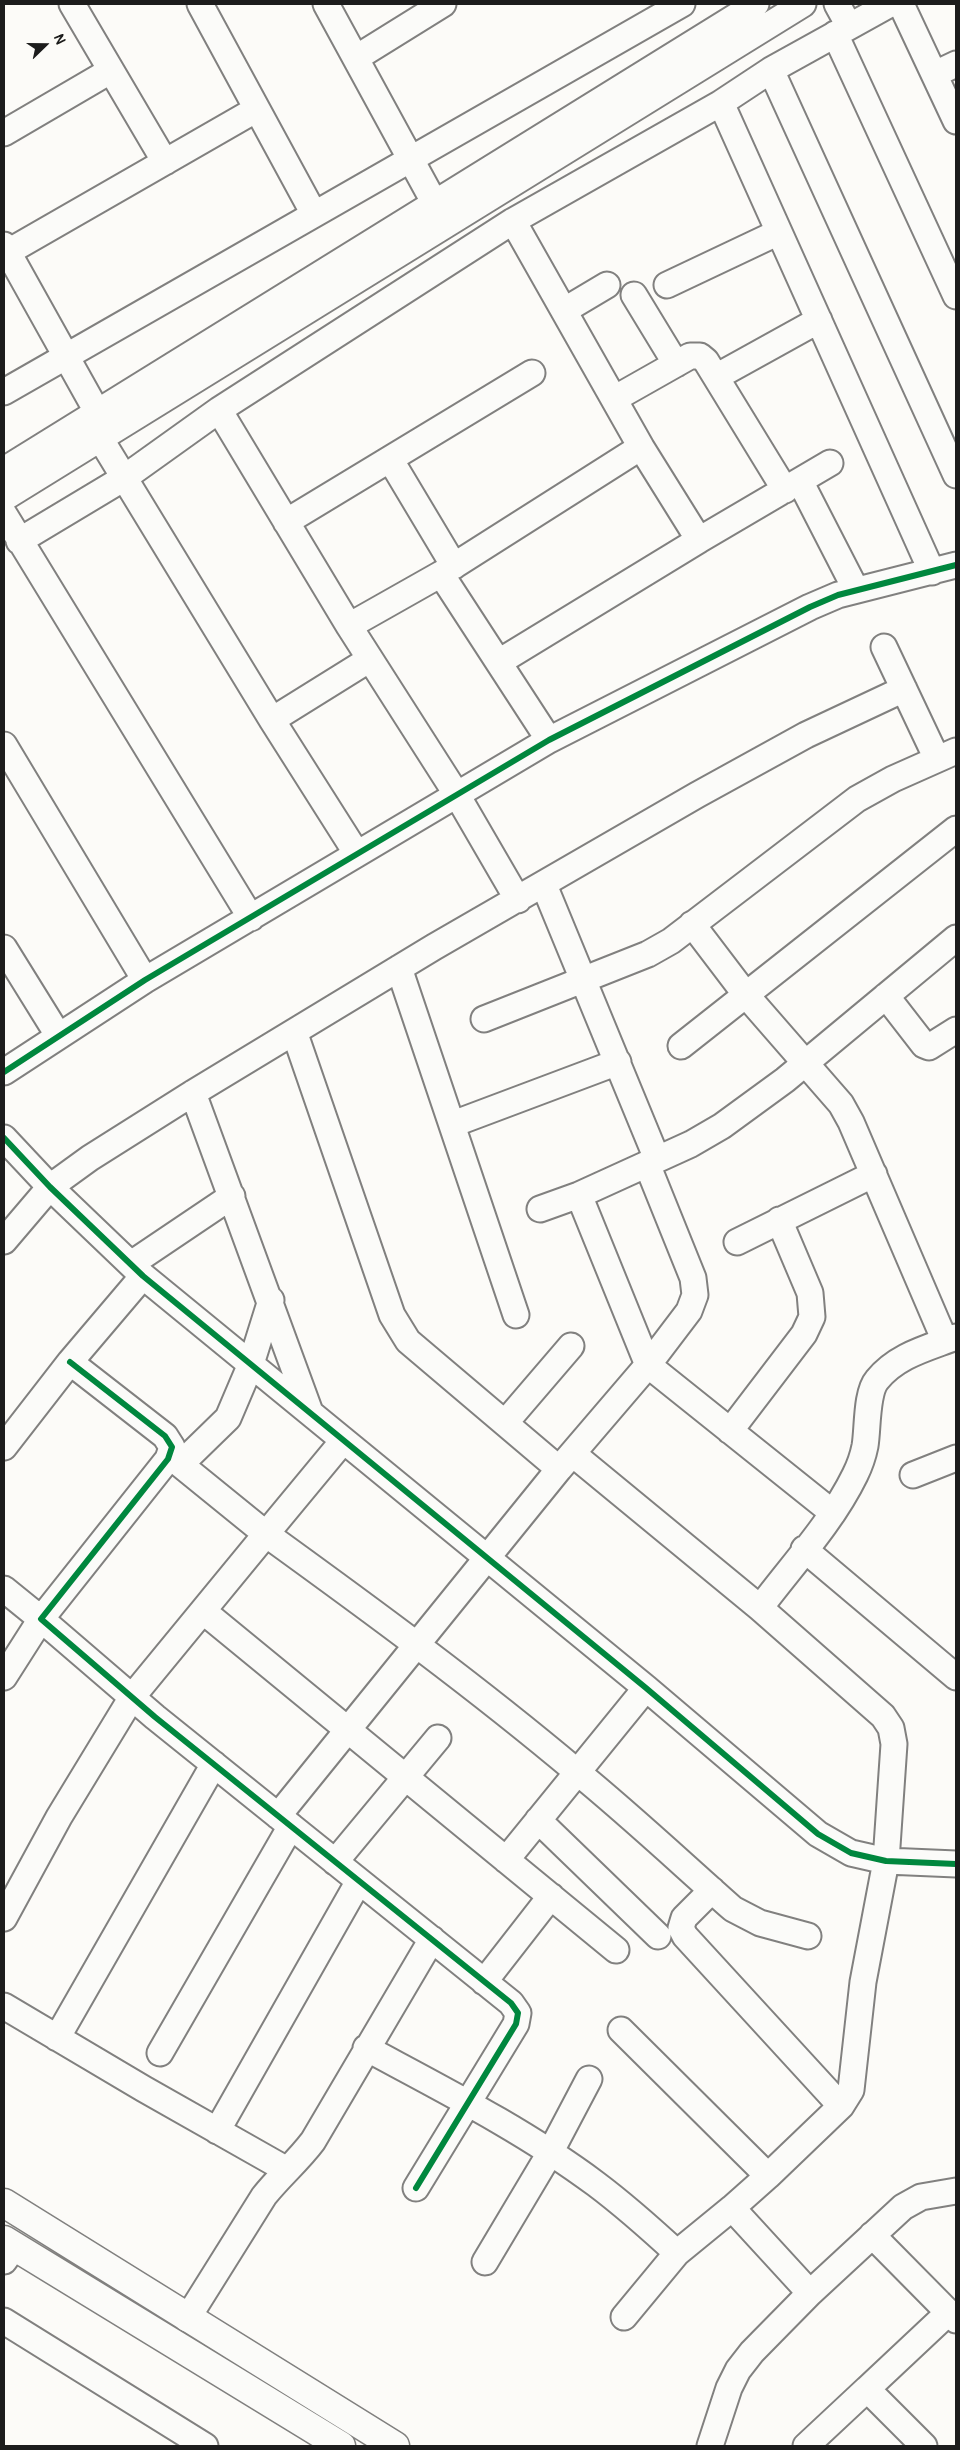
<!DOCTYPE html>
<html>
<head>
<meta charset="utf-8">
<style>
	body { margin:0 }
	#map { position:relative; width:960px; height:2450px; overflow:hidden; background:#fcfbf8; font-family:Pangolin,sans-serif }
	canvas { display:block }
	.frame { position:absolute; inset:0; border:5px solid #1c1c1c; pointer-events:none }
	.north { position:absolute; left:20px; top:20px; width:50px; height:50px; -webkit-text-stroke:4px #fdfcf7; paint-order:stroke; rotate:68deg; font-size:14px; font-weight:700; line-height:20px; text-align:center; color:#1c1c1c }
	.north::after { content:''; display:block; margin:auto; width:18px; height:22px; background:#1c1c1c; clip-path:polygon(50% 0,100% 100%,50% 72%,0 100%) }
</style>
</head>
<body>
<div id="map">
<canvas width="960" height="2450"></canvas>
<div class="frame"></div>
<div class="north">N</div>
</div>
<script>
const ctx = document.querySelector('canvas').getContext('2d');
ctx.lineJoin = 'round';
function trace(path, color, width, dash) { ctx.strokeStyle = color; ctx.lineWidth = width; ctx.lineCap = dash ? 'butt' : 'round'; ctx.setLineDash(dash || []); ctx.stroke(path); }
const minor = new Path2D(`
	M72,4L165,162
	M200,4L314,214
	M326,4L434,202
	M837,4L849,26
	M901,4L956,121
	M835,34L956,296
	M356,58L443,4
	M771,70L956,475
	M935,74L956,64
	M721,103L932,572
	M4,133L110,71
	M513,221L641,447L441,574L349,626L457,795L518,900
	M4,245L105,426
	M8,252L257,109
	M667,285L779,232
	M634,295L676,364
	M565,310L607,285
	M716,377L819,320
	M4,392L682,4
	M614,399L690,356H700L706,361L785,490
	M219,410L349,626
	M100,438L272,720L357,854
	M4,470L756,4
	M800,481L856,590
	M4,498L803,4
	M4,514L251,918
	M286,522L390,459
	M699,540L830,463
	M19,541L124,478L219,410L513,221L721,103L771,70L890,4
	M454,566L390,459L532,373
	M441,574L549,740
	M884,647L937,759
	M499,662L699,540L641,447
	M272,720L370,659
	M4,745L145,980
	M544,885L657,1159
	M692,924L746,995L841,1104L851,1122L945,1341
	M4,948L58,1035
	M399,968L516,1315
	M886,996L924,1045L929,1047L956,1030
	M484,1019L648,954L671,941L857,799L893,779L956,751
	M295,1034L392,1315L408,1341L559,1469
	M681,1046L956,829
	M4,1072L145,980L549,740L810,607L838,595L956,565
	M193,1093L310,1412
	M453,1124L618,1062
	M4,1138L50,1187L143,1276L646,1688L818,1834L851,1853L886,1861L956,1864
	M579,1195L648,1365L833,1513
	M540,1209L579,1195L691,1144L722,1126L785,1080L956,938
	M4,1241L50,1187L90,1158L193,1093L434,947L697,795L806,735L904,689
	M737,1242L874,1174
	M131,1264L232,1196
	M70,1362L165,1436L172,1447L168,1459L41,1619L155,1717L511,2003L518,2013L516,2024L416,2188
	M505,1423L571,1346
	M730,1431L804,1334L812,1317L810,1293L779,1220
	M343,1441L266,1534C371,1610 476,1687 576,1771C630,1815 681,1863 733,1909L760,1923L808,1936
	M4,1447L70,1362L143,1276
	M573,1454L760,1608L883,1716L891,1728L894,1744L886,1861L863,1982L851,2090L841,2106L768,2176L732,2208L810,2293
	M190,1455L228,1418L251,1364L271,1300
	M913,1475L956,1458
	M804,1549L956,1677
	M4,1589L41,1619L4,1677
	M760,1608C792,1565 831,1524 855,1475C859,1467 863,1456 865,1446C868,1429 866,1393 877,1380C897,1355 928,1348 956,1337
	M203,1611L616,1950
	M278,1816L559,1469L648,1365L689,1311L695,1295L693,1278L647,1164
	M538,1820L658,1936
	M506,1860L646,1688
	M335,1862L438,1738
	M712,1890L684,1918L681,1928L685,1936L841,2106
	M4,1918L59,1817L132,1697L266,1534L181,1465
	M484,1982L551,1896
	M4,2006L144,2089L287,2170
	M621,2030L768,2176
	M57,2038L214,1764
	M366,2048C444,2090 525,2131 596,2184C624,2205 651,2229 677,2253
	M160,2053L291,1826
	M217,2131L359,1881
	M872,2235L956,2320
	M4,2261L14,2247
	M485,2262L550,2153L589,2079
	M624,2317L677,2253L732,2208
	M187,2319L264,2196C280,2176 298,2161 313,2141L432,1939
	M4,2321L205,2446
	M710,2446L729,2388L738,2370L752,2352L810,2293L903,2207L921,2197L956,2191
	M806,2446L867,2389
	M924,2446L867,2389L949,2312`);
const major = new Path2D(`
	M4,2203L395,2446
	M4,2240L341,2446`);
trace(minor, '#81807f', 29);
trace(major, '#81807f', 31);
trace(minor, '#fbfbf9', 25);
trace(major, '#fbfbf9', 28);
trace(new Path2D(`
	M4,1072L145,980L549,740L810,607L838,595L956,565
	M4,1138L50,1187L143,1276L646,1688L818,1834L851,1853L886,1861L956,1864
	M70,1362L165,1436L172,1447L168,1459L41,1619L155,1717L511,2003L518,2013L516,2024L416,2188`), '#00873e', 6);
</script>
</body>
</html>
